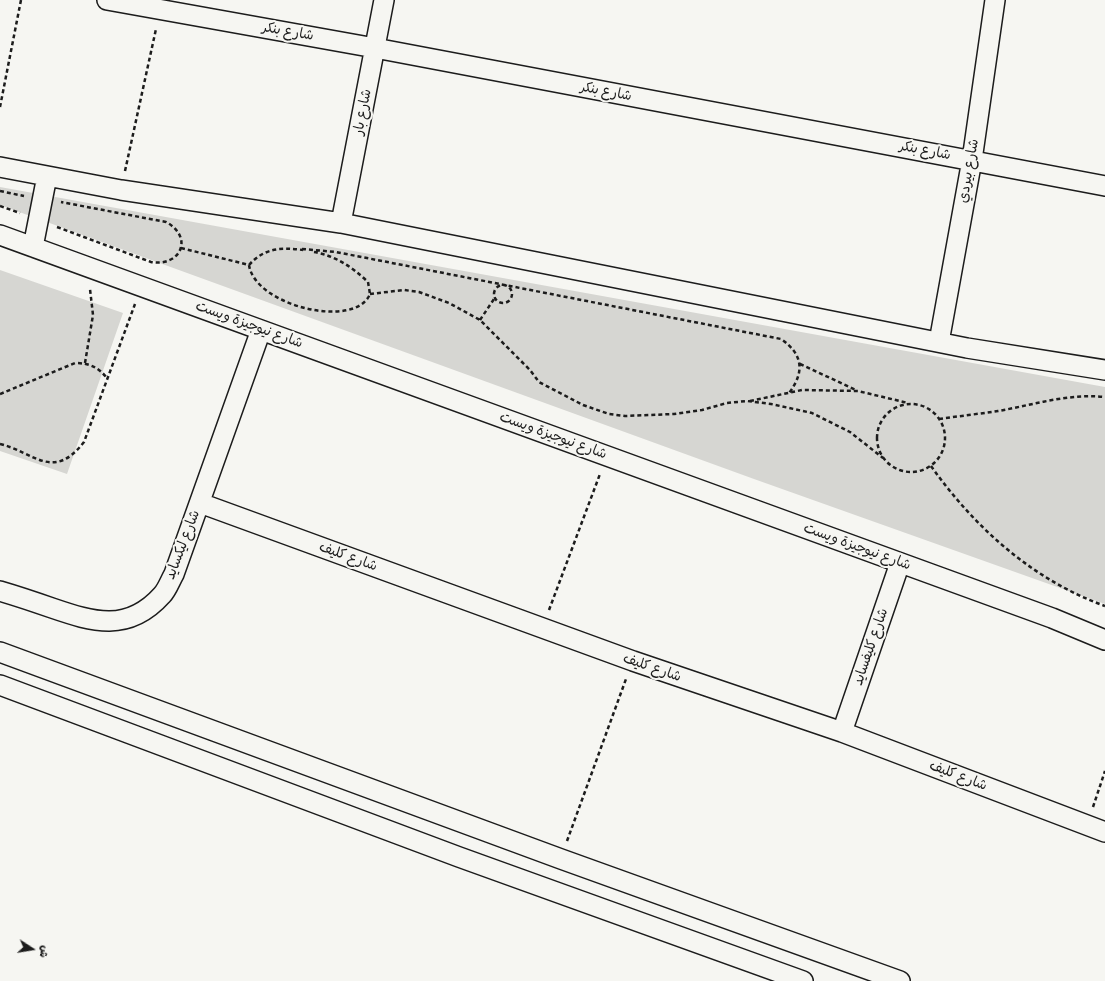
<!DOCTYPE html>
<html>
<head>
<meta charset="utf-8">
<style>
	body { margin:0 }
	#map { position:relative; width:1105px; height:981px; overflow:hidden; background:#f6f6f2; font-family:Pangolin,"Playpen Sans Arabic",sans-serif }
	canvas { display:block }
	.north { position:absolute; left:12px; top:929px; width:40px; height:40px; -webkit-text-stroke:3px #f6f6f2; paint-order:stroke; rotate:102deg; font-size:11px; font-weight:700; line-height:16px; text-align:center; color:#1c1c1c }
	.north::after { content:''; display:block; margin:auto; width:14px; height:18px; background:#1c1c1c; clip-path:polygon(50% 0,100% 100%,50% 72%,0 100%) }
</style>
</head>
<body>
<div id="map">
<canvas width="1105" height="981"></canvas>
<div class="north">ش</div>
</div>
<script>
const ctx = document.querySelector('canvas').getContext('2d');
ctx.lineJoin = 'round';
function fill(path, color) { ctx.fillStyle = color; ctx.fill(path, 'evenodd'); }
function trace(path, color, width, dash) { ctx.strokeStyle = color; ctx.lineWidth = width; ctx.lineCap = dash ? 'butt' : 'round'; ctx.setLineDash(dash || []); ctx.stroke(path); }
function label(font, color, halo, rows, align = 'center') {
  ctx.font = font + ' Pangolin,"Playpen Sans Arabic",sans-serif'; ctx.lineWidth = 4; ctx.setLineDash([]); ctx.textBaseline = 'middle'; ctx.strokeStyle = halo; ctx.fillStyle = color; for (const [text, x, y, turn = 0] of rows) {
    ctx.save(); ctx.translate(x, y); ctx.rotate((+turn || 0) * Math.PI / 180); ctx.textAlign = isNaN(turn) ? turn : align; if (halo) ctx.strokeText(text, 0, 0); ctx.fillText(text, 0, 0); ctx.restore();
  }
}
fill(new Path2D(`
	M0,187L1105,387V604L754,479L0,205Z
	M0,270L123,313L67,474L0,451Z`), '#d6d6d2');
const street = new Path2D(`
	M107,0L375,48L1105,186
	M0,167L121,190L341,223L967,348L1105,370
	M341,223L384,0
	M0,235L1052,618L1105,640
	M33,247L47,176
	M939,342L972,160L995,0
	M200,503L633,661L842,732L1105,832
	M0,591C17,596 35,602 52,608C93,622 128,633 162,595C167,590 170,581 174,574L261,330
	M0,652L561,859L900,981
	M0,685L459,857L803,981
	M842,732L900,563`);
trace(street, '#1c1c1c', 22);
trace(new Path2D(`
	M0,107L21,0
	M125,171L156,29
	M0,191L24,196
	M0,206L20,213
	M57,227L151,262C181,267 194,237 166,222L61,202
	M181,248L249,265C255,306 355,330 370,294L368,282C352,267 336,256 314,252
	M302,249L336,252L781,339C803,354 805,372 789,393
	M249,265C264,248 281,247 303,250
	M494 294a9 9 0 1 1 18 0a9 9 0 1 1-18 0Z
	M370,294L404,290L419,292L449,303L480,320L530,370L539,382L583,405L609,414L625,416L674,414L702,410L727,403L747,401L771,404L812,413L850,432L883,458
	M480,320L494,299
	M85,363L93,315L90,289
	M800,364L856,390
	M0,394L75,363C89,363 98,367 107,378
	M750,401L802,390L858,391L908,403
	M877 438a34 34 0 1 1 68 0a34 34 0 1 1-68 0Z
	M939,419C959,416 979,414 998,411C1033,405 1069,393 1105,397
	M0,444C34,452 53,482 84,442L135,304
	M931,466C975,528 1033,580 1105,606
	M549,610L600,474
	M1093,807L1105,771
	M567,841L626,679`), '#1c1c1c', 2.5, [4, 3]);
trace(street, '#f6f6f2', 19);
label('14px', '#1c1c1c', '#f6f6f2', [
	["شارع بنكر",288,32,10],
	["شارع بنكر",606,92,11],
	["شارع بار",363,112,-79],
	["شارع بنكر",925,151,11],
	["شارع بيردي",969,171,-80],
	["شارع نيوجيزة ويست",249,325,20],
	["شارع نيوجيزة ويست",553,436,20],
	["شارع ليكسايد",183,545,-69],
	["شارع نيوجيزة ويست",857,547,20],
	["شارع كليف",348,557,20],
	["شارع كليفسايد",871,647,-71],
	["شارع كليف",652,668,19],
	["شارع كليف",958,776,21]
]);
</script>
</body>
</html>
